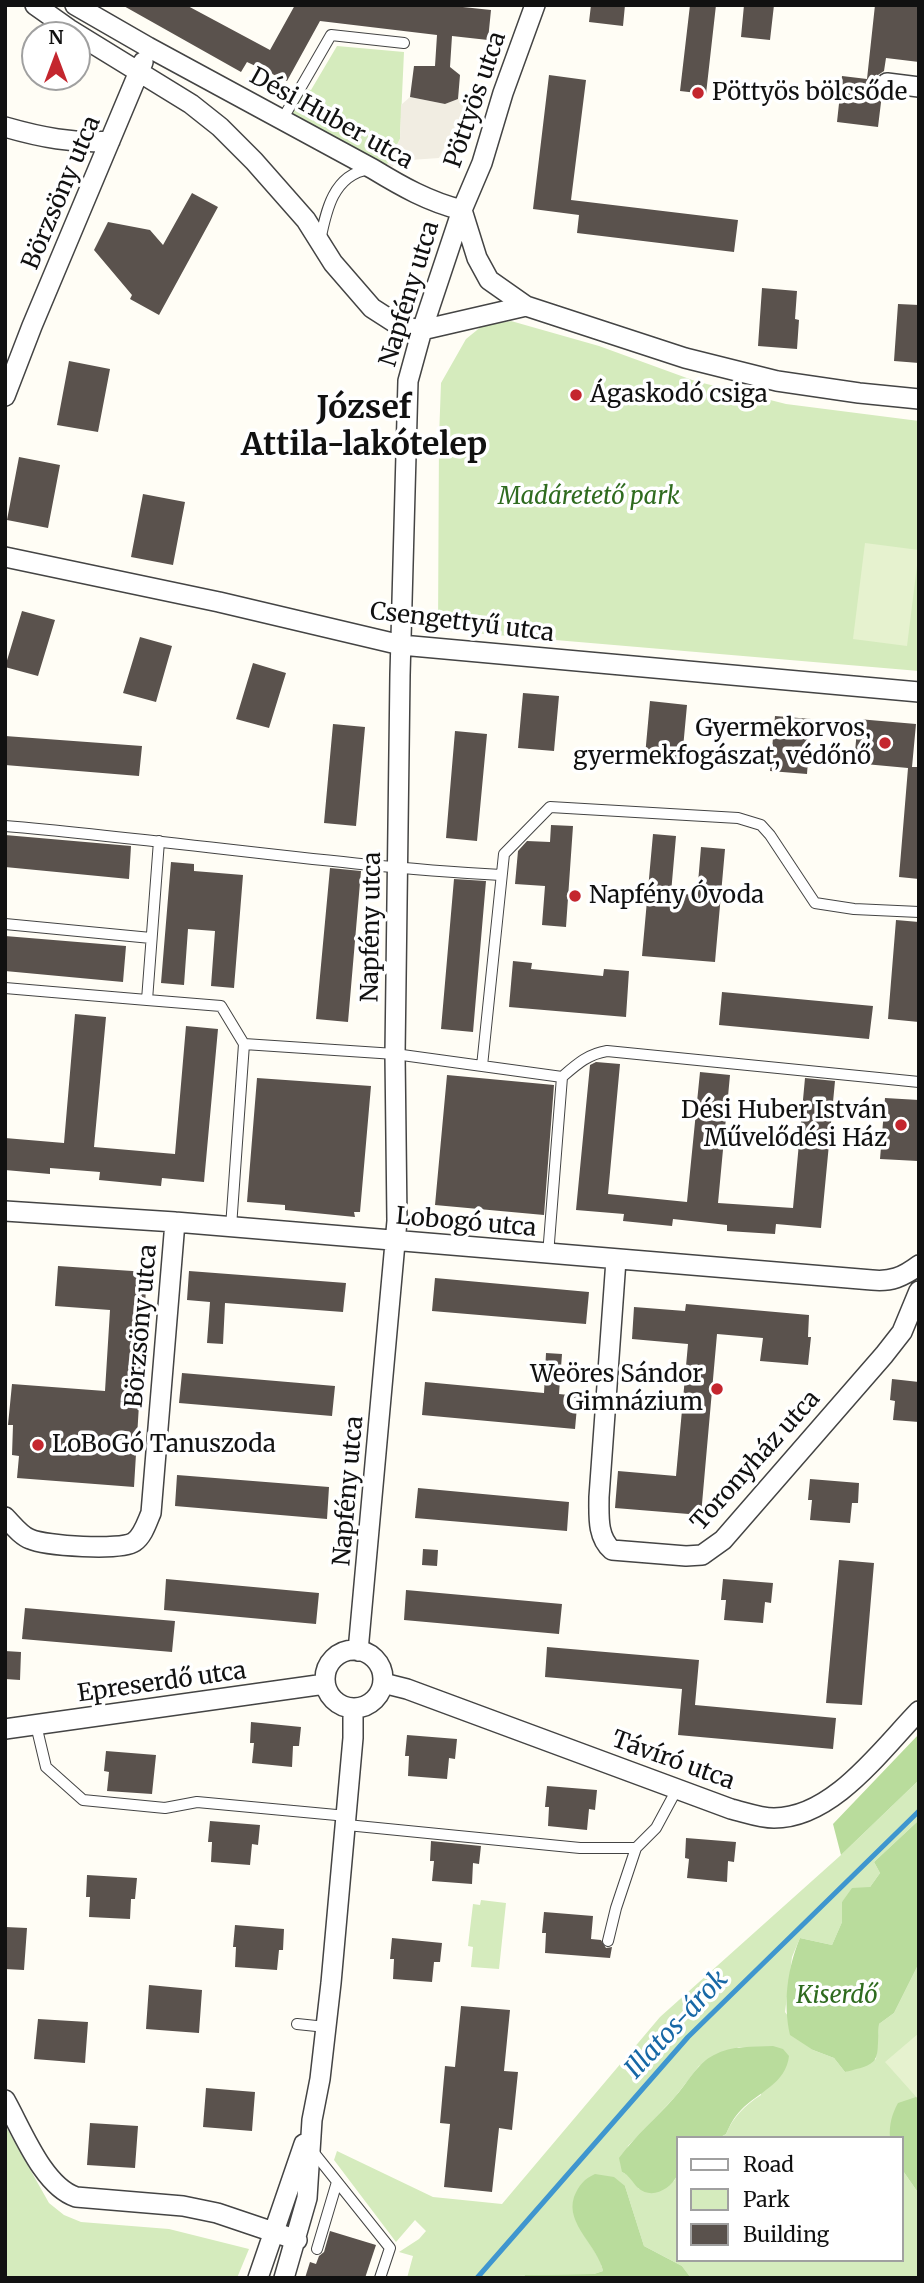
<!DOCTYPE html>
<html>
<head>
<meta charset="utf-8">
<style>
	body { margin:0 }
	#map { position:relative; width:924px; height:2283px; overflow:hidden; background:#fffdf5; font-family:Merriweather,serif }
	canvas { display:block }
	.frame { position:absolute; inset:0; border:7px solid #111; pointer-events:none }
	.legend { position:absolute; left:676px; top:2136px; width:228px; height:126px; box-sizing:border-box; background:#fff; border:2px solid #a0a0a0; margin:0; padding:9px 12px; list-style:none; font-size:21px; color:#111 }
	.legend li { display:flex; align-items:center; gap:14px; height:35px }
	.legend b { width:35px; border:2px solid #a0a0a0 }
	.north { position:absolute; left:21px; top:21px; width:70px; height:70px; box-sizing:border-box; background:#fff; border:2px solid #a0a0a0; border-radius:50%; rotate:0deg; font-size:19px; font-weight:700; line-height:28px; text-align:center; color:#111 }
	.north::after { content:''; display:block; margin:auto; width:24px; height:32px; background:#c4262e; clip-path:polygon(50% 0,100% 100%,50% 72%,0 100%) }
</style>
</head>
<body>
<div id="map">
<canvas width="924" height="2283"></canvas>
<div class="frame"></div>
<ul class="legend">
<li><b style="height:9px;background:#fff"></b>Road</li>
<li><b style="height:19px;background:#d5ebbd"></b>Park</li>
<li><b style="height:19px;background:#5a524d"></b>Building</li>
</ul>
<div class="north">N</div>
</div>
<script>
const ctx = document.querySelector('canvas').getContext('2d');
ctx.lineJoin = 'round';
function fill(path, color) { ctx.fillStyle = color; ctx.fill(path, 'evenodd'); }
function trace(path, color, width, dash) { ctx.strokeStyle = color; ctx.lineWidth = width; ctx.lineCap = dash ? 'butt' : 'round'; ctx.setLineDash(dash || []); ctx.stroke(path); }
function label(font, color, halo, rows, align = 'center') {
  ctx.font = font + ' Merriweather,serif'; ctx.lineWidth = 7; ctx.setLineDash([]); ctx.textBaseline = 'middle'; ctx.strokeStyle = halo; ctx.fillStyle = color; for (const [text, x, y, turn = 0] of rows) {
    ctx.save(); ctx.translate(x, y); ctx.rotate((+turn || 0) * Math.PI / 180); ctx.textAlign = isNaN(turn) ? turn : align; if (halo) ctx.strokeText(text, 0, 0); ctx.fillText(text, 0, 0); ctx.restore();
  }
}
fill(new Path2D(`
	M337,46L404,52L400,139L387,165L287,111L301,88L311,90Z
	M511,321L599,346L695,381L786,404L919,421V671L438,630L439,438L441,383L466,339L482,326Z
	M919,1780V1820L874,1862L880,1873L870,1887L842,1902V1922L832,1945L800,1938L792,1957L785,2012L813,2050L834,2058L845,2072L876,2059L879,2024L894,2013L919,1963V2096L890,2133V2138H719L726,2134C734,2116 744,2106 761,2095L755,2047H739L699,2066L675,2097L628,2146L622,2172L631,2177L639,2189L674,2181L677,2176V2260H901V2168L919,2194V2278H691L682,2266L644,2246L625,2186L584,2235L600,2260L603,2271L594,2274L525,2275L522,2278H407L413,2256L399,2252L419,2239L426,2231L415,2220L396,2242L334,2160L337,2151L433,2197L502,2204L660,2017L841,1855Z
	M481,1900L506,1903L499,1969L471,1967L473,1947L468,1946L473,1904L480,1905Z
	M5,2125L49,2203L64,2215L81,2222L169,2229L249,2249L237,2278H5Z`), '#d5ebbd');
fill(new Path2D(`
	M919,1734V1780L841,1855L833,1824Z
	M919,1820V1963L894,2013L879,2024C876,2061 884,2063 845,2072L834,2058L813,2050L790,2035C783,2003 787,1969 800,1938L832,1945L842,1922V1902L852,1888L870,1887L880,1873L874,1862Z
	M773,2046L783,2049L789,2056C786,2084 758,2092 741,2110C734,2117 730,2125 726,2134L719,2138H677V2176C670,2189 652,2200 638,2188C632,2182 630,2176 622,2172L619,2158C635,2136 656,2118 674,2098C687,2084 697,2063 714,2055C732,2045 753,2047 773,2046Z
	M919,2096V2194L901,2168V2138H890C889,2124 892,2114 898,2103Z
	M595,2174L614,2177L625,2186L644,2246L682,2266L691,2278H522L525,2275L594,2274L603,2271C598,2246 565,2224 574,2197C579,2185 584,2179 595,2174Z`), '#b9dc9c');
fill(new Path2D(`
	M865,543L919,550L907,646L853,639Z
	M919,2033V2098L918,2099L885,2062Z`), '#e6f2cf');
fill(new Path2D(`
	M410,97L445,104L458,99L467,103L439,158L396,161L392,168L387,165L400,139L401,105Z`), '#f1ede2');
trace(new Path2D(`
	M477,2278L688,2037L919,1811`), '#3f96cf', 5);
fill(new Path2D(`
	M122,5H186L270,50L295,5H444L491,10L488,40L452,36L450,67L460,75L458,99L445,104L410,97L414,66H435L437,35L320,21L287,81L247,62L241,72Z
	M591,5H625L623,26L589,22Z
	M690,5H716L706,94L680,91Z
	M744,5H774L770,40L741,37Z
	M875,5H919V62L886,58L884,71L878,75L875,82L876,88L882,94L878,127L837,122L842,76L867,79Z
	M549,75L586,80L571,200L738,220L734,252L577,233L579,215L533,209Z
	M192,193L218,207L159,315L130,299L132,295L94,250L108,222L150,230L163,245Z
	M762,288L797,291L795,319L799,320L797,349L758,346Z
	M898,304L919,305V363L894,361Z
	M69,361L110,369L98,432L57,425Z
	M19,457L60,465L48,528L7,520Z
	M143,494L185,502L173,565L131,557Z
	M22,611L55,620L38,676L5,667Z
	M140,637L172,646L156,702L123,693Z
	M253,663L286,673L269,728L236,719Z
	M523,693L559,696L554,751L518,748Z
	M650,701L687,705L682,759L645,756Z
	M775,716L811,719L807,774L770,771Z
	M858,719L916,724L912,767H919V879L899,877L908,768L854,763Z
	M333,724L365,727L356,826L324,823Z
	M455,731L487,734L477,841L446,838Z
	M5,736L142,746L139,776L5,765Z
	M551,825L573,826L566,927L542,925L545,886L515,884L518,851L527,841L550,842Z
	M653,834L676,836L671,893L697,895L701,847L725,849L715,962L642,956Z
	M5,835L131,846L129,879L5,867Z
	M171,862L194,864V871L243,875L234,988L211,986L215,931L188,929L184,985L161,983Z
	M330,868L361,871L348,1022L316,1019Z
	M454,879L486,881L473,1032L441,1029Z
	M896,920L919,922V1022L888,1019Z
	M5,936L126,946L123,982L5,971Z
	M513,961L532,963L531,969L603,976L604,969L629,971L626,1017L509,1007Z
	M722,992L873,1006L869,1039L719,1025Z
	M75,1014L106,1017L94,1147L175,1154L186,1026L218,1029L204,1182L162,1178L161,1186L99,1180L100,1172L50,1168V1174L5,1170V1138L64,1143Z
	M596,1062L620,1064L608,1194L687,1202L700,1072L730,1075L718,1203L793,1208L805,1078L835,1081L821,1228L776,1224L775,1234L727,1231V1225L673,1219L672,1226L623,1221L624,1214L576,1210L590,1065Z
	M447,1075L554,1085L544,1215L435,1205Z
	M257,1078L371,1086L360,1212H354L355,1217L285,1210V1205L247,1202Z
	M885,1098L919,1100L918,1161L880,1159Z
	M58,1266L147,1272L134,1487L17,1478L19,1456L12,1455L13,1425H8L12,1384L105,1391L110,1310L55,1306Z
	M189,1271L346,1283L343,1312L225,1303L223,1344L207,1343L210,1302L187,1300Z
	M435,1278L589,1292L586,1324L432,1311Z
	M686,1304L809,1315L808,1337H811L808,1365L760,1361L763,1338L717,1334L701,1515L615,1508L618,1471L676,1476L688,1344L632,1339L634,1307L685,1311Z
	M546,1353L562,1354L559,1394L578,1396L575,1429L422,1415L425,1382L544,1393Z
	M182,1373L335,1386L332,1416L179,1403Z
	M892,1379L919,1382V1422L893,1420L895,1401L890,1400Z
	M177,1475L329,1487L327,1519L175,1506Z
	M810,1479L859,1483L858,1503H852L850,1523L810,1520L812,1500H808Z
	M418,1488L569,1502L567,1531L415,1518Z
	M423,1549L438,1550L437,1566L422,1565Z
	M839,1560L874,1563L862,1705L826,1703Z
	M166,1579L319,1593L316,1624L164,1610Z
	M723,1579L773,1583L771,1603L765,1602L763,1623L724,1620L726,1600H721Z
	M406,1590L562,1604L559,1634L404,1620Z
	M25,1608L175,1621L172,1652L22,1639Z
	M547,1647L699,1660L695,1705L836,1718L833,1749L678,1735L682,1689L545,1677Z
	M5,1651L21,1652L20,1680L5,1679Z
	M251,1722L301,1727L299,1746H293L292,1767L252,1763L254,1743H250Z
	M407,1735L457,1739L455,1759L449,1758L447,1779L408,1776L409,1756H405Z
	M106,1751L156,1755L152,1794L107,1791L109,1772L104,1771Z
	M547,1786L597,1790L595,1810L589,1809L587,1830L548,1826L549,1807H545Z
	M210,1821L260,1825L258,1845L252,1844L250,1865L211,1862L212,1842H208Z
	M686,1838L736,1842L734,1862L728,1861L727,1882L687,1878L689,1859L685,1858Z
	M431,1841L481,1846L479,1864L473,1863L472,1884L432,1881L434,1861H430Z
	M87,1875L137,1878L135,1899H131L130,1919L89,1917L90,1897H86Z
	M544,1912L593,1916L591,1939L601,1940L606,1948L612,1947L610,1958L545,1953L546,1933H542Z
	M235,1925L284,1929L283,1950H279L277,1970L235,1967L236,1947H233Z
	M5,1927L27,1928L24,1970L5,1969Z
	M392,1938L442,1943L440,1962H434L432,1982L393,1979L394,1959H390Z
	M149,1985L202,1990L199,2033L146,2029Z
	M461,2006L510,2010L504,2071L518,2072L512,2130L499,2128L492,2192L444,2187L450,2124L440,2123L445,2066L455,2067Z
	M38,2019L88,2022L85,2063L34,2059Z
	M206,2088L255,2092L252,2131L203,2127Z
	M90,2123L138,2126L135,2168L87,2165Z
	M330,2231L376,2245L365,2278H305L310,2262L316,2264L319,2256L324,2252Z`), '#5a524d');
const lane = new Path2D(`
	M282,120L331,35L404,43
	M320,241C326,211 333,175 369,169
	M5,826C171,840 335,866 501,875
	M159,841L147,1000L221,1006L244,1044L395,1054L562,1077
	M5,924L151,938
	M5,988L147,1000
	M482,1066L504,854L550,807L738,818L761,825L770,835L815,903L854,909L919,912
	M562,1077C577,1064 588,1054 607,1051L919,1082
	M231,1227L244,1044
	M548,1255L562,1077
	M36,1725L46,1767L83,1800L165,1808L197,1802L347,1816
	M347,1825L580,1848H636L656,1828L677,1789
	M608,1941L616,1908L636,1848
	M297,2024L326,2027
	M311,2149L390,2248L380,2278
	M317,2249L337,2182`);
const street = new Path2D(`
	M35,5L69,29L191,104L220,127L254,161L306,220L333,263L372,308L400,326L422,330L526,306
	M75,5L148,47L373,169C401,186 429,202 462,210
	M887,83L919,87
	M5,127C40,137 74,144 110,141
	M462,210L477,258L489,280L526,306L685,358L777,381L859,393L919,399
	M5,396L32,326L143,62
	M5,557L219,602L401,645L919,692
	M5,1211L175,1222L872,1280C891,1282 903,1277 919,1265
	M616,1260L599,1497C599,1516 597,1537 612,1550L686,1556L702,1555L723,1540L884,1355L902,1332L919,1291
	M5,1517C12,1524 21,1536 30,1539C45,1546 121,1551 134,1542C143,1536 147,1522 151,1513L175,1222
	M325 1679a29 29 0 1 1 58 0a29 29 0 1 1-58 0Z
	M358,1651L397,1221L395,1054L400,675L408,381L422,330L462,210L482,163L503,93L535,5
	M383,1683L407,1689L731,1809C744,1812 760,1818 774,1818C833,1818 881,1750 919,1711
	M5,1729L325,1684
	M5,2100C22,2130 43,2186 76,2197L183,2206L217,2213L297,2240
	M258,2278L304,2144
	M284,2278L307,2198L312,2120L320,2079L331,1983L353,1738V1709`);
trace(lane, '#444', 12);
trace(street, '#444', 22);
trace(lane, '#fff', 10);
trace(street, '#fff', 19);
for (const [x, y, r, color] of [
	[698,93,7,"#c4262e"],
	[576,395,7,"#c4262e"],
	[885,743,7,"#c4262e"],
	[575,896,7,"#c4262e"],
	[901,1125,7,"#c4262e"],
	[717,1389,7,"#c4262e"],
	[38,1445,7,"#c4262e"]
]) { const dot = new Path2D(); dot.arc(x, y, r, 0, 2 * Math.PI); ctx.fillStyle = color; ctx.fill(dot); trace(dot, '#fff', 2.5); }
label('24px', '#111', '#fff', [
	["Pöttyös bölcsőde",712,93],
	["Ágaskodó csiga",590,395],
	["Gyermekorvos,",871,729,"right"],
	["gyermekfogászat, védőnő",871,757,"right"],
	["Napfény Óvoda",589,896],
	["Dési Huber István",887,1111,"right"],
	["Művelődési Ház",887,1139,"right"],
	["Weöres Sándor",703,1375,"right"],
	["Gimnázium",703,1403,"right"],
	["LoBoGó Tanuszoda",52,1445]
], 'left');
label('24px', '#111', '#fff', [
	["Pöttyös utca",476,100,-71],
	["Dési Huber utca",331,119,29],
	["Börzsöny utca",62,193,-67],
	["Napfény utca",410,294,-73],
	["Csengettyű utca",462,623,7],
	["Napfény utca",372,927,-89],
	["Lobogó utca",466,1223,5],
	["Börzsöny utca",142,1326,-85],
	["Toronyház utca",756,1461,-48],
	["Napfény utca",349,1491,-85],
	["Epreserdő utca",162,1683,-8],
	["Távíró utca",673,1761,20]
]);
label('italic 24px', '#2f6b1f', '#fff', [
	["Madáretető park",589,497],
	["Kiserdő",837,1996]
]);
label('italic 26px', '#1768a6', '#fff', [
	["Illatos-árok",677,2025,-47]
]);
label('bold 32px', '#111', '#fff', [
	["József",364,409],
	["Attila-lakótelep",364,446]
]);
</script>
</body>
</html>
